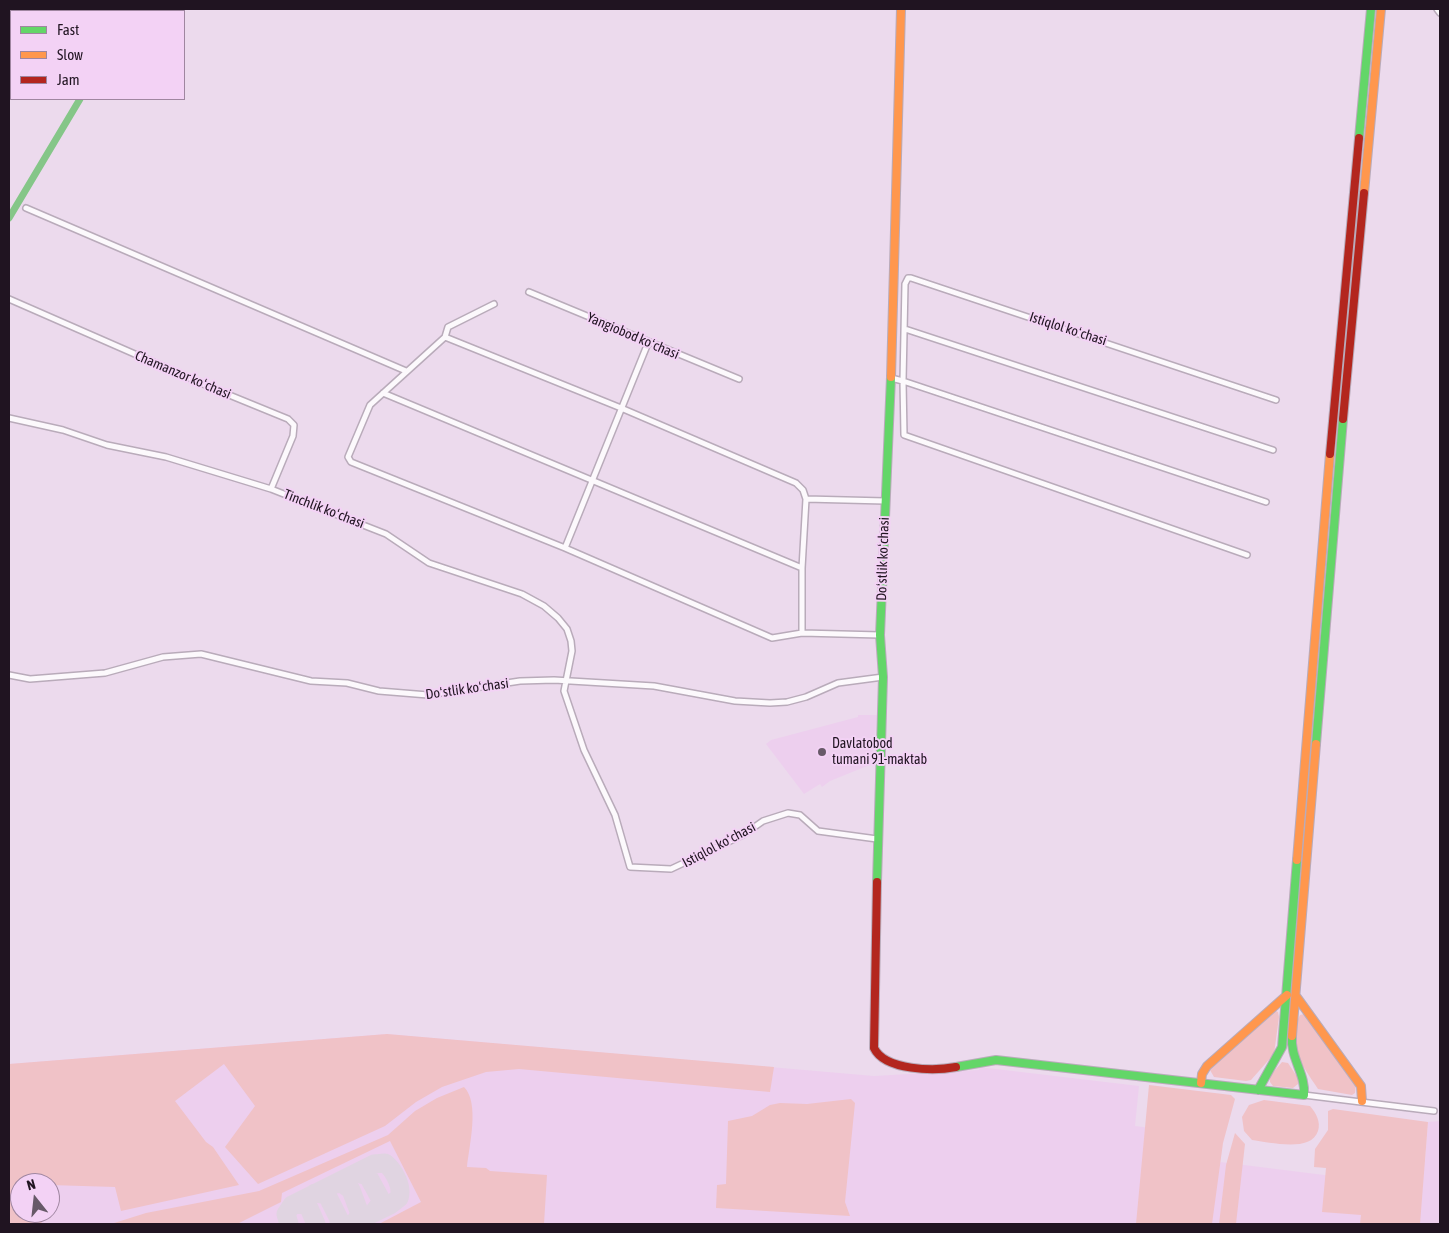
<!DOCTYPE html>
<html>
<head>
<meta charset="utf-8">
<style>
	body { margin:0 }
	#map { position:relative; width:1449px; height:1233px; overflow:hidden; background:#ecdaed; font-family:"Asap Condensed",sans-serif }
	canvas { display:block }
	.frame { position:absolute; inset:0; border:10px solid #201421; pointer-events:none }
	.legend { position:absolute; left:10px; top:10px; width:175px; height:90px; box-sizing:border-box; background:#f3d2f5; border:1px solid #9f86a0; margin:0; padding:6px 9px; list-style:none; font-size:15px; color:#201421 }
	.legend li { display:flex; align-items:center; gap:10px; height:25px }
	.legend b { width:25px; border:1px solid #9f86a0 }
	.north { position:absolute; left:10px; top:1173px; width:50px; height:50px; box-sizing:border-box; background:#f3d2f5; border:1px solid #9f86a0; border-radius:50%; rotate:344deg; font-size:14px; font-weight:700; line-height:20px; text-align:center; color:#201421 }
	.north::after { content:''; display:block; margin:auto; width:18px; height:22px; background:#675968; clip-path:polygon(50% 0,100% 100%,50% 72%,0 100%) }
</style>
</head>
<body>
<div id="map">
<canvas width="1449" height="1233"></canvas>
<div class="frame"></div>
<ul class="legend">
<li><b style="height:6px;background:#63d668"></b>Fast</li>
<li><b style="height:6px;background:#ff974d"></b>Slow</li>
<li><b style="height:6px;background:#b3261e"></b>Jam</li>
</ul>
<div class="north">N</div>
</div>
<script>
const ctx = document.querySelector('canvas').getContext('2d');
ctx.lineJoin = 'round';
function fill(path, color) { ctx.fillStyle = color; ctx.fill(path, 'evenodd'); }
function trace(path, color, width, dash) { ctx.strokeStyle = color; ctx.lineWidth = width; ctx.lineCap = dash ? 'butt' : 'round'; ctx.setLineDash(dash || []); ctx.stroke(path); }
function label(font, color, halo, rows, align = 'center') {
  ctx.font = font + ' "Asap Condensed",sans-serif'; ctx.lineWidth = 4; ctx.setLineDash([]); ctx.textBaseline = 'middle'; ctx.strokeStyle = halo; ctx.fillStyle = color; for (const [text, x, y, turn = 0] of rows) {
    ctx.save(); ctx.translate(x, y); ctx.rotate((+turn || 0) * Math.PI / 180); ctx.textAlign = isNaN(turn) ? turn : align; if (halo) ctx.strokeText(text, 0, 0); ctx.fillText(text, 0, 0); ctx.restore();
  }
}
fill(new Path2D(`
	M858,715H877L872,764L830,781L822,787L820,784L804,794L766,744L771,740L858,717Z
	M387,1034L874,1076L979,1070V1067L1139,1086L1135,1126L1196,1134L1212,1161L1340,1177L1425,1161L1428,1122L1440,1121V1224H9V1064ZM20,1183H50V1213H20Z`), '#edcfee');
fill(new Path2D(`
	M1274,1010L1278,1012L1279,1017L1274,1054L1251,1080L1246,1081L1214,1077L1210,1070L1212,1065Z
	M1304,1014L1356,1084L1355,1093L1352,1095L1318,1089C1297,1057 1295,1058 1298,1019L1300,1015Z
	M387,1034L774,1067L770,1092L519,1069L486,1072L442,1087L416,1102L385,1126L258,1184L225,1147L255,1106L224,1064L175,1101L206,1142L213,1147L239,1185L121,1211L115,1187L50,1185V1183H20V1213H39L42,1224H9V1064Z
	M1282,1062L1288,1063L1298,1078V1084L1293,1088L1273,1086L1270,1082V1076Z
	M1149,1085L1231,1095L1235,1099L1223,1143L1212,1224H1136Z
	M464,1087C480,1103 469,1146 467,1167L486,1168L490,1171L547,1175L544,1224H379L421,1202L390,1141L282,1193L281,1202L237,1224H111L146,1213L259,1191L388,1135L415,1111L437,1098Z
	M851,1099L855,1103L845,1202L850,1216L716,1208L717,1185L726,1184L728,1121L752,1116L770,1105L780,1103L807,1104Z
	M1264,1100L1310,1106C1316,1113 1321,1122 1318,1131C1311,1153 1269,1142 1252,1140L1244,1131L1242,1117L1249,1105Z
	M1333,1109L1428,1122L1420,1224H1360L1361,1215L1322,1212L1326,1168L1314,1167L1315,1149L1328,1130V1111Z
	M1235,1133L1245,1144L1236,1224H1219L1226,1165Z`), '#f0c2c7');
trace(new Path2D(`
	M99,9L100,11
	M9,218L80,99`), '#85c688', 7);
trace(new Path2D(`
	M357,1173L368,1176L380,1198V1204L373,1213
	M335,1184L342,1183L351,1190L360,1214L355,1222
	M315,1193L327,1195L339,1219V1224
	M292,1205L304,1204L309,1208L316,1224
	M289,1224L286,1214L292,1205L374,1164L385,1163C394,1170 403,1187 399,1198L390,1205L351,1224`), '#e0d4e1', 19);
const street = new Path2D(`
	M1437,9L1440,13
	M26,208L406,371
	M529,292L739,379
	M9,299L217,390L288,419L294,425L293,436L271,489
	M905,329L1273,450
	M445,337L448,327L494,304
	M891,378L903,381L905,284L908,278H911L1276,400
	M383,393L802,568
	M9,418L63,430L107,445L166,457L271,489L386,534L429,563L522,594L544,606L558,618L567,629L571,641L572,651L564,691L584,750L615,815L630,867L671,869L743,835L763,821L788,813L800,815L818,831L877,839
	M565,548L648,343
	M1247,555L904,435L903,381L1266,502
	M802,633V568L806,499
	M880,635L802,633L772,638L565,548L351,462L348,457L370,405L445,337L621,408L796,483L803,490L806,499L885,501
	M9,675L30,679L105,673L163,657L201,654L311,681L347,683L379,691L428,695L520,681L554,680L654,686L735,701L770,703L787,702L806,697L838,683L883,677
	M1304,1095L1434,1111`);
const fast = new Path2D(`
	M1359,138L1371,9
	M1316,744L1343,419
	M877,882L883,677L880,635L891,377
	M956,1067L996,1060L1304,1095C1306,1074 1290,1058 1292,1036
	M1258,1090L1282,1047L1297,860`);
const slow = new Path2D(`
	M1364,193L1381,9
	M891,377L901,9
	M1297,860L1330,454
	M1296,996L1361,1086L1362,1101
	M1292,1036L1316,744
	M1201,1083L1202,1074L1207,1066L1287,995`);
const jam = new Path2D(`
	M1343,419L1364,193
	M1330,454L1359,138
	M877,882L874,1048C885,1071 935,1071 956,1067`);
trace(street, '#b9abba', 8);
trace(fast, '#b9abba', 10);
trace(slow, '#b9abba', 10);
trace(jam, '#b9abba', 10);
trace(street, '#fcf9fc', 5);
trace(fast, '#63d668', 8);
trace(slow, '#ff974d', 8);
trace(jam, '#b3261e', 8);
for (const [x, y, r, color] of [
	[822,752,5,"#675968"]
]) { const dot = new Path2D(); dot.arc(x, y, r, 0, 2 * Math.PI); ctx.fillStyle = color; ctx.fill(dot); trace(dot, '#f3d2f5', 2); }
label('14px', '#201421', '#f3d2f5', [
	["Istiqlol koʻchasi",1068,329,18],
	["Yangiobod koʻchasi",633,336,23],
	["Chamanzor koʻchasi",183,375,23],
	["Tinchlik koʻchasi",324,509,21],
	["Doʻstlik koʻchasi",883,559,-88],
	["Doʻstlik koʻchasi",467,689,-8],
	["Istiqlol koʻchasi",719,845,-28]
]);
label('14px', '#201421', '#f3d2f5', [
	["Davlatobod",832,744],
	["tumani 91-maktab",832,760]
], 'left');
</script>
</body>
</html>
